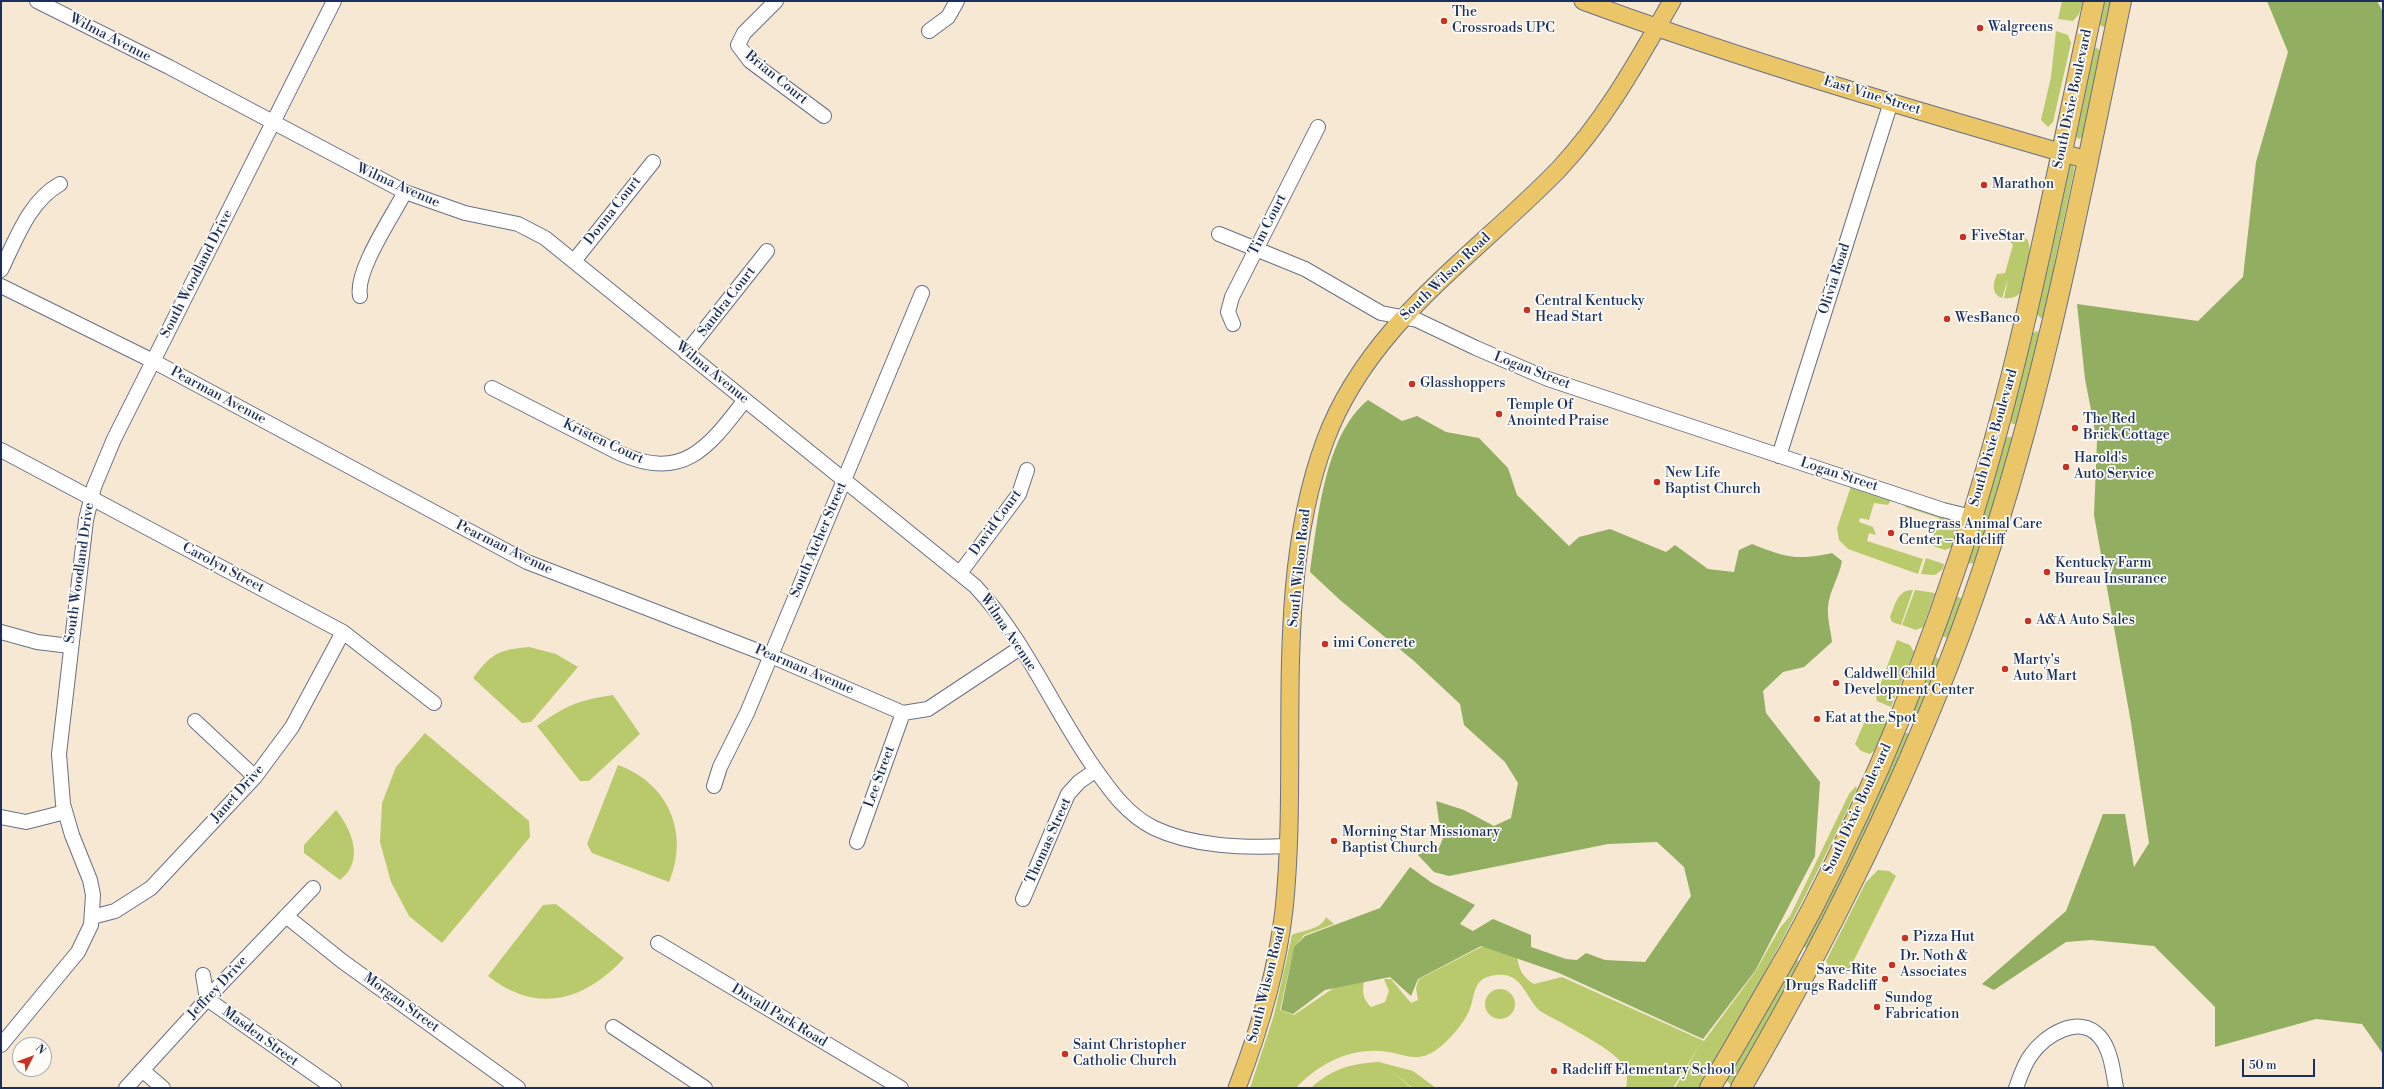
<!DOCTYPE html>
<html>
<head>
<meta charset="utf-8">
<style>
	body { margin:0 }
	#map { position:relative; width:2384px; height:1089px; overflow:hidden; background:#f7e8d3; font-family:"Libre Bodoni",serif }
	canvas { display:block }
	.frame { position:absolute; inset:0; border:2px solid #1b2f5e; pointer-events:none }
	.north { position:absolute; left:12px; top:1037px; width:40px; height:40px; box-sizing:border-box; background:#fdfcf7; border:1px solid #a3aaba; border-radius:50%; rotate:48deg; font-size:11px; font-weight:700; line-height:16px; text-align:center; color:#1b2f5e }
	.north::after { content:''; display:block; margin:auto; width:14px; height:18px; background:#c8321e; clip-path:polygon(50% 0,100% 100%,50% 72%,0 100%) }
	.scale { position:absolute; left:2242px; top:1059px; width:73px; height:18px; box-sizing:border-box; border:2px solid #1b2f5e; border-top:0; padding-left:5px; font-size:12px; line-height:14px; white-space:nowrap; color:#1b2f5e; -webkit-text-stroke:3px #fdfcf7; paint-order:stroke }
</style>
</head>
<body>
<div id="map">
<canvas width="2384" height="1089"></canvas>
<div class="frame"></div>
<div class="north">N</div>
<div class="scale">50 m</div>
</div>
<script>
const ctx = document.querySelector('canvas').getContext('2d');
ctx.lineJoin = 'round';
function fill(path, color) { ctx.fillStyle = color; ctx.fill(path, 'evenodd'); }
function trace(path, color, width, dash) { ctx.strokeStyle = color; ctx.lineWidth = width; ctx.lineCap = dash ? 'butt' : 'round'; ctx.setLineDash(dash || []); ctx.stroke(path); }
function label(font, color, halo, rows, align = 'center') {
  ctx.font = font + ' "Libre Bodoni",serif'; ctx.lineWidth = 3.5; ctx.setLineDash([]); ctx.textBaseline = 'middle'; ctx.strokeStyle = halo; ctx.fillStyle = color; for (const [text, x, y, turn = 0] of rows) {
    ctx.save(); ctx.translate(x, y); ctx.rotate((+turn || 0) * Math.PI / 180); ctx.textAlign = isNaN(turn) ? turn : align; if (halo) ctx.strokeText(text, 0, 0); ctx.fillText(text, 0, 0); ctx.restore();
  }
}
fill(new Path2D(`
	M2062,1H2083L2079,14L2073,21L2058,19Z
	M2101,1H2115L2106,26L2103,27L2099,24Z
	M2056,31L2068,35L2071,43L2053,122L2048,127L2041,120L2051,77Z
	M2097,48L2102,52L2086,135L2079,139L2072,135L2092,49Z
	M2070,164L2074,167V171L2055,260L2051,294L2044,318H2041L2035,313Z
	M2011,234L2016,235L2015,241L2017,242L2018,236L2027,239C2033,247 2027,284 2021,292C2017,297 2011,299 2004,298L2008,279L2002,298C1991,294 1993,283 1997,274L2005,273L2013,245L2008,239Z
	M2037,331L2041,336L2018,424H2012L2009,416L2030,334Z
	M2004,437H2011L2013,440L1975,564L1969,563L1966,561Z
	M1851,486L1892,498L1888,505L1874,503L1869,520L1860,518L1859,522L1873,527L1876,535L1869,533L1867,541L1923,559L1918,574L1848,549L1839,540L1837,528Z
	M1907,503L1958,519L1960,523L1952,547L1945,550L1930,545L1939,518L1905,507Z
	M1926,558L1944,564L1943,569L1935,575L1921,574Z
	M1913,590L1901,625L1892,622L1890,617C1895,605 1898,589 1913,590Z
	M1915,590L1935,593L1923,627L1916,630L1902,625Z
	M1956,596L1963,599L1948,638L1942,636Z
	M1897,640L1910,645L1914,652L1891,707L1877,701L1876,696Z
	M529,647L556,654L578,667L531,722L522,723L473,678C492,653 498,650 529,647Z
	M1933,655L1942,661L1916,720L1909,717Z
	M613,695L640,734L589,781H580L537,726C565,706 578,700 613,695Z
	M1871,712L1888,720L1875,750L1870,754L1861,751L1855,744L1868,714Z
	M1903,732L1911,734L1890,790L1807,949L1802,945Z
	M425,733L529,821L530,837L442,943L409,916L391,882L380,842L382,803L396,767Z
	M618,765C668,783 690,833 669,882L592,853L587,844Z
	M1856,786L1857,789C1809,892 1757,991 1699,1088H1675L1699,1046L1673,1088H1626C1628,1079 1627,1069 1621,1062C1608,1046 1559,1022 1540,1011C1525,997 1522,972 1497,975C1469,977 1477,999 1467,1015C1460,1028 1443,1048 1429,1054C1415,1061 1402,1054 1388,1052C1353,1046 1319,1063 1296,1088H1250L1274,1015L1292,935C1303,930 1321,930 1326,917L1334,924L1304,935L1294,948L1280,1010L1294,1015L1338,985L1365,979C1361,990 1363,1000 1371,1007L1385,1002L1389,991L1384,979H1391L1411,1003L1418,1000L1416,988L1419,979L1487,944L1517,954C1518,968 1522,977 1534,984L1562,977L1704,1041L1755,972L1780,928L1790,916L1849,794Z
	M336,810C352,830 365,861 340,880L304,853V845Z
	M1878,870L1889,871L1896,876L1847,974L1843,975L1829,967L1826,961L1866,882Z
	M556,904L624,958C584,1002 536,1014 488,976L543,905Z
	M1796,959L1802,964L1732,1086L1725,1079Z
	M1485 1004a15 15 0 1 1 30 0a15 15 0 1 1-30 0Z
	M1379,1062L1413,1071L1436,1088H1413L1388,1069L1412,1088H1311C1331,1069 1353,1063 1379,1062Z`), '#b9ca6d');
fill(new Path2D(`
	M2267,1H2377L2383,12V1054L2362,1024L2316,1019L2215,1047V1007L2154,946L2091,940L2066,942L1994,990L1982,984L2066,911L2103,814H2125L2134,867L2149,843L2131,723L2094,515L2097,441L2085,379L2077,304L2198,321L2243,277L2256,162L2288,52Z
	M1368,400L1402,421L1417,416L1446,432L1479,438L1508,468L1517,495L1569,546L1579,537L1610,529L1666,552L1675,545L1708,569L1734,572L1739,550L1752,544C1784,557 1797,561 1832,553L1842,561C1839,578 1829,591 1828,607C1827,618 1831,632 1832,642L1804,667L1783,672L1763,691L1766,713L1820,782L1815,856L1755,971L1703,1039L1559,973L1481,946L1418,979L1411,996L1390,977L1325,990L1293,1014L1281,1010L1294,947L1305,936L1380,908L1410,867L1432,883L1475,905L1460,924L1473,931L1493,919L1531,935V947L1566,959L1577,960L1586,953L1605,960L1645,962L1691,896L1684,867L1657,842L1608,844L1449,876L1434,872L1418,855L1423,850L1439,848L1445,833L1439,821L1436,801L1464,810L1494,826L1511,818L1518,783L1505,762L1464,725L1460,704L1414,661L1340,600L1310,572C1318,519 1324,436 1368,400Z`), '#92ae60');
const minor = new Path2D(`
	M37,1L169,67L405,192L465,213L518,224L545,238L975,586C1024,638 1052,707 1093,766C1110,790 1126,814 1154,828C1194,847 1244,848 1287,846
	M776,1L744,33L738,45L750,61L824,116
	M929,31L948,17L957,1
	M1219,234L1305,269L1381,313L1417,320L1476,348L1548,379L1943,510L1972,517
	M574,261L653,162
	M1,270C16,240 29,201 60,184
	M1,286L153,361L527,562L771,656L903,713L928,709L1020,648
	M360,296C355,271 392,217 405,192
	M1233,324L1228,312L1232,297L1318,127
	M686,353L767,251
	M492,388L619,453C683,482 708,448 745,400
	M1,450L343,632L434,703
	M1779,456L1891,102
	M960,573L1019,494L1027,470
	M1,632L37,642L70,646
	M195,721L255,777
	M714,786L720,767L747,713L922,293
	M1,817L26,822L65,812
	M857,842L903,713
	M1023,899L1068,794L1079,782L1096,770
	M286,916L342,961L518,1088
	M92,917L115,911L151,888L255,777L292,727L343,632
	M658,943L901,1088
	M203,975L207,999L334,1088
	M613,1027L705,1088
	M1,1045L78,952L91,925L93,895L90,880L72,835L63,804L59,754L86,520L94,487L114,439L334,1
	M142,1070L163,1088
	M126,1088L219,986L313,888
	M2016,1088C2020,1077 2024,1064 2031,1055C2045,1035 2079,1014 2099,1036C2111,1049 2113,1071 2116,1088`);
const major = new Path2D(`
	M1583,1C1748,62 1918,111 2087,160
	M1237,1088C1259,1031 1277,971 1284,910C1300,758 1271,586 1325,441C1368,324 1476,255 1559,169C1606,119 1638,60 1672,1`);
const highway = new Path2D(`
	M1710,1088C1737,1043 1763,997 1789,952C1857,828 1913,695 1958,561C2019,379 2053,189 2094,1
	M1741,1088C1837,923 1921,753 1982,572C2045,387 2081,192 2121,1`);
trace(minor, '#687087', 16);
trace(major, '#687087', 19);
trace(highway, '#687087', 22);
trace(minor, '#fff', 14);
trace(major, '#ebc669', 17);
trace(highway, '#ebc669', 20);
for (const [x, y, r, color] of [
	[1444,21,4,"#c8321e"],
	[1980,28,4,"#c8321e"],
	[1984,185,4,"#c8321e"],
	[1963,237,4,"#c8321e"],
	[1527,310,4,"#c8321e"],
	[1947,319,4,"#c8321e"],
	[1412,384,4,"#c8321e"],
	[1499,414,4,"#c8321e"],
	[2075,428,4,"#c8321e"],
	[2066,467,4,"#c8321e"],
	[1657,482,4,"#c8321e"],
	[1891,533,4,"#c8321e"],
	[2047,572,4,"#c8321e"],
	[2028,621,4,"#c8321e"],
	[1325,644,4,"#c8321e"],
	[2005,669,4,"#c8321e"],
	[1836,683,4,"#c8321e"],
	[1817,719,4,"#c8321e"],
	[1334,841,4,"#c8321e"],
	[1905,938,4,"#c8321e"],
	[1892,965,4,"#c8321e"],
	[1885,979,4,"#c8321e"],
	[1877,1007,4,"#c8321e"],
	[1065,1054,4,"#c8321e"],
	[1554,1071,4,"#c8321e"]
]) { const dot = new Path2D(); dot.arc(x, y, r, 0, 2 * Math.PI); ctx.fillStyle = color; ctx.fill(dot); trace(dot, '#fdfcf7', 1.5); }
label('14px', '#1b2f5e', '#fdfcf7', [
	["The",1452,13],
	["Crossroads UPC",1452,29],
	["Walgreens",1988,28],
	["Marathon",1992,185],
	["FiveStar",1971,237],
	["Central Kentucky",1535,302],
	["Head Start",1535,318],
	["WesBanco",1955,319],
	["Glasshoppers",1420,384],
	["Temple Of",1507,406],
	["Anointed Praise",1507,422],
	["The Red",2083,420],
	["Brick Cottage",2083,436],
	["Harold's",2074,459],
	["Auto Service",2074,475],
	["New Life",1665,474],
	["Baptist Church",1665,490],
	["Bluegrass Animal Care",1899,525],
	["Center – Radcliff",1899,541],
	["Kentucky Farm",2055,564],
	["Bureau Insurance",2055,580],
	["A&A Auto Sales",2036,621],
	["imi Concrete",1333,644],
	["Marty's",2013,661],
	["Auto Mart",2013,677],
	["Caldwell Child",1844,675],
	["Development Center",1844,691],
	["Eat at the Spot",1825,719],
	["Morning Star Missionary",1342,833],
	["Baptist Church",1342,849],
	["Pizza Hut",1913,938],
	["Dr. Noth &",1900,957],
	["Associates",1900,973],
	["Save-Rite",1877,971,"right"],
	["Drugs Radcliff",1877,987,"right"],
	["Sundog",1885,999],
	["Fabrication",1885,1015],
	["Saint Christopher",1073,1046],
	["Catholic Church",1073,1062],
	["Radcliff Elementary School",1562,1071]
], 'left');
label('14px', '#1b2f5e', '#fdfcf7', [
	["Wilma Avenue",110,38,27],
	["Brian Court",776,78,39],
	["East Vine Street",1872,96,17],
	["South Dixie Boulevard",2073,99,-78],
	["Wilma Avenue",398,186,24],
	["Donna Court",613,211,-52],
	["Tim Court",1268,225,-63],
	["South Woodland Drive",197,274,-63],
	["South Wilson Road",1446,277,-44],
	["Olivia Road",1835,279,-72],
	["Sandra Court",727,302,-52],
	["Logan Street",1532,371,21],
	["Wilma Avenue",712,373,39],
	["Pearman Avenue",218,396,28],
	["South Dixie Boulevard",1994,438,-74],
	["Kristen Court",603,442,25],
	["Logan Street",1839,475,18],
	["David Court",996,523,-54],
	["South Atcher Street",819,540,-67],
	["Pearman Avenue",504,548,26],
	["Carolyn Street",223,568,28],
	["South Wilson Road",1300,568,-84],
	["South Woodland Drive",80,573,-82],
	["Wilma Avenue",1008,633,56],
	["Pearman Avenue",804,670,23],
	["Lee Street",880,777,-70],
	["Janet Drive",238,794,-48],
	["South Dixie Boulevard",1858,809,-65],
	["Thomas Street",1049,841,-66],
	["South Wilson Road",1267,985,-76],
	["Jeffrey Drive",218,988,-47],
	["Morgan Street",401,1003,36],
	["Duvall Park Road",779,1016,31],
	["Masden Street",260,1037,36]
]);
</script>
</body>
</html>
